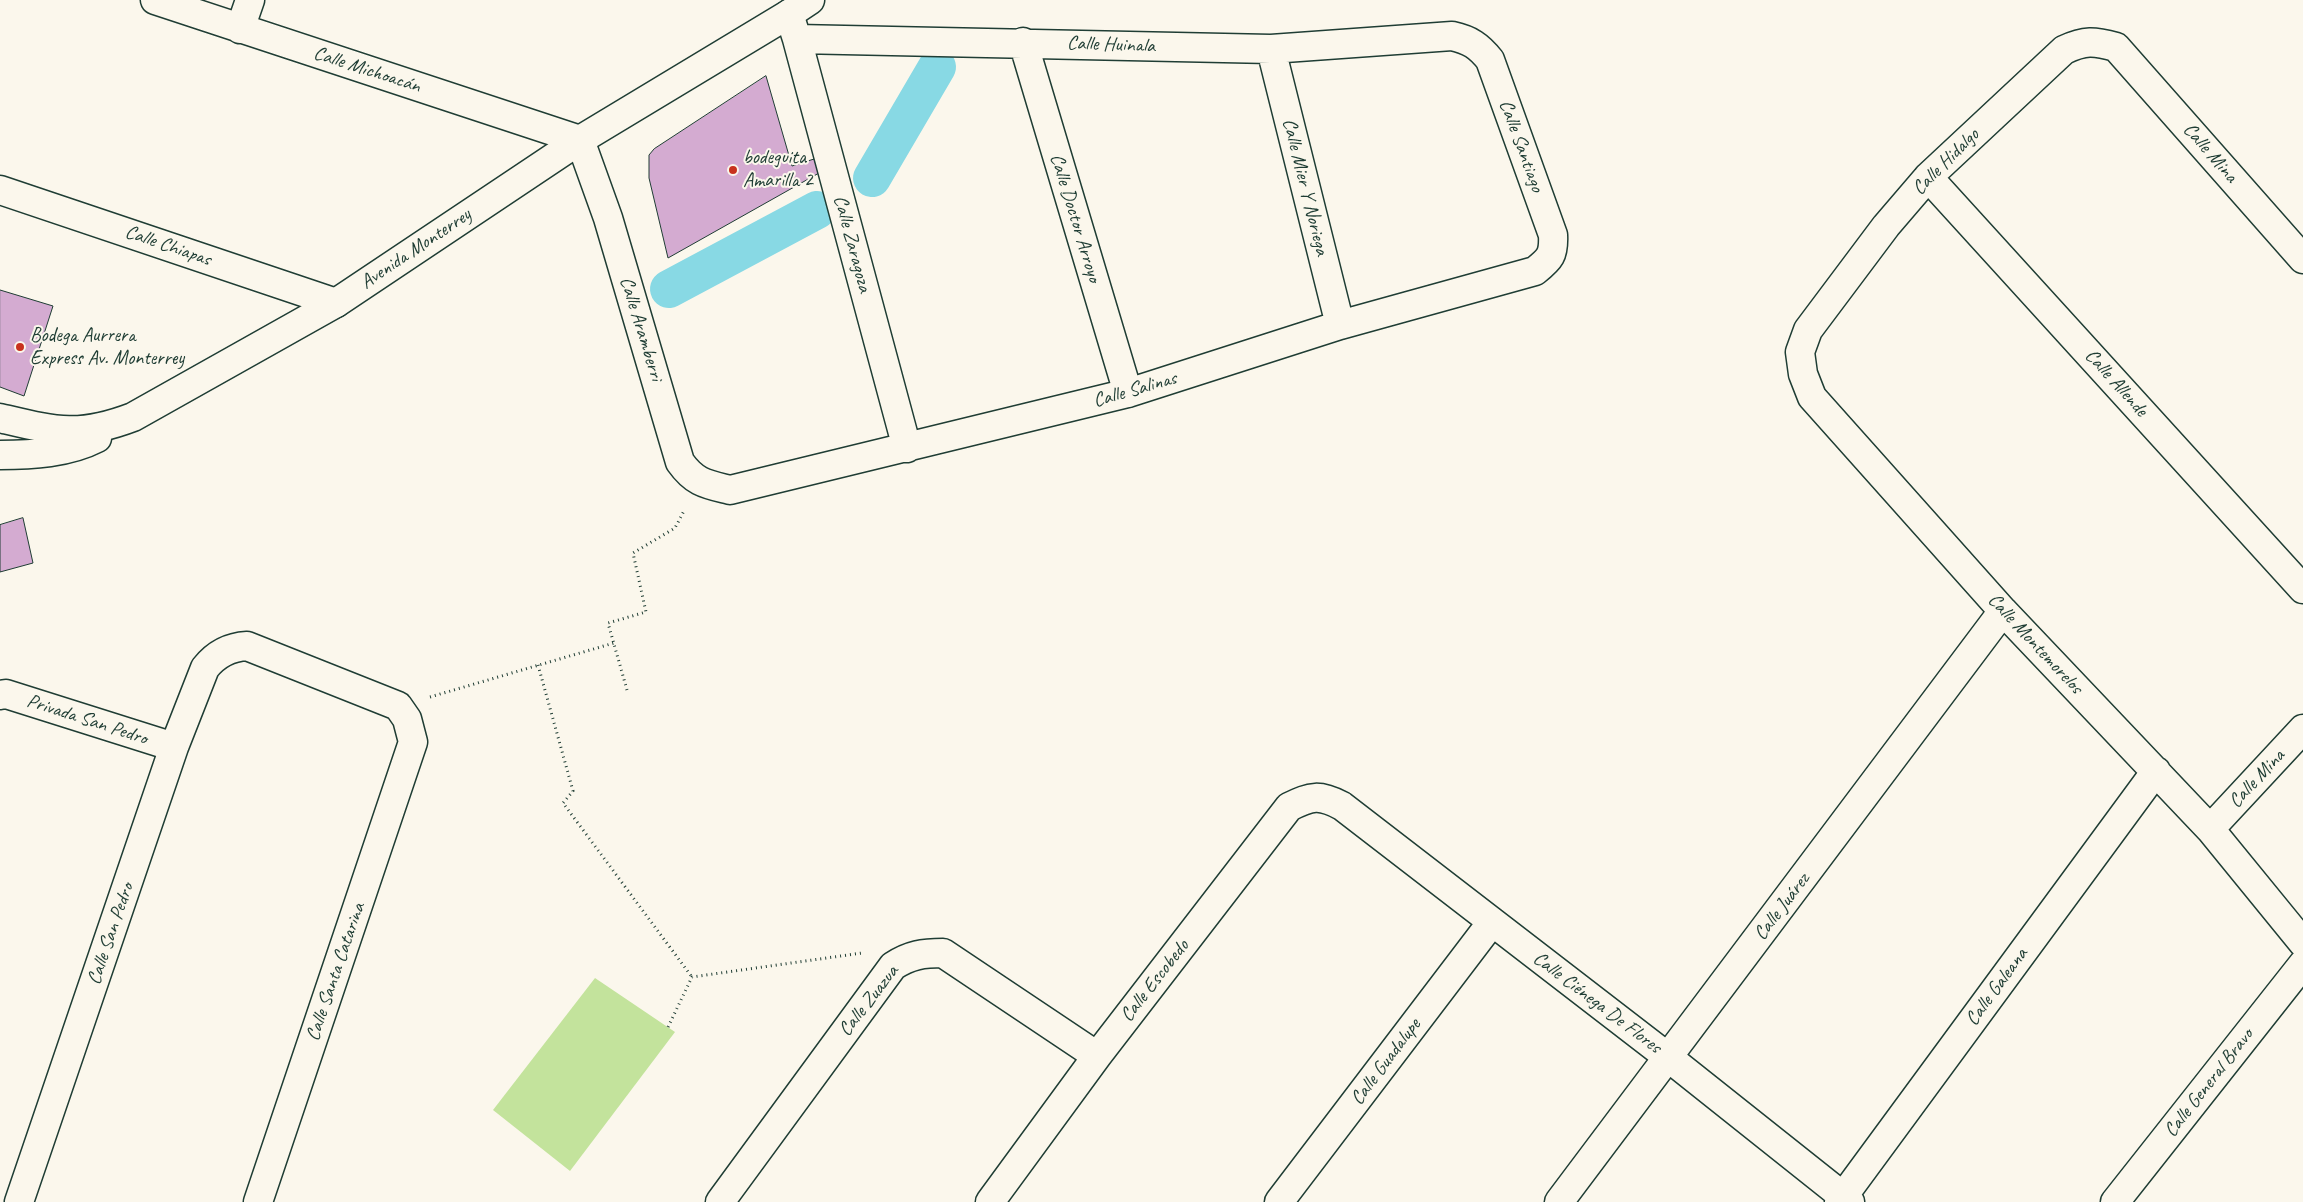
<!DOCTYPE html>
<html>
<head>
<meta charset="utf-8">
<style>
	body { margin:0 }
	canvas { display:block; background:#fbf7ec }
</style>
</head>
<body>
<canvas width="2303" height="1202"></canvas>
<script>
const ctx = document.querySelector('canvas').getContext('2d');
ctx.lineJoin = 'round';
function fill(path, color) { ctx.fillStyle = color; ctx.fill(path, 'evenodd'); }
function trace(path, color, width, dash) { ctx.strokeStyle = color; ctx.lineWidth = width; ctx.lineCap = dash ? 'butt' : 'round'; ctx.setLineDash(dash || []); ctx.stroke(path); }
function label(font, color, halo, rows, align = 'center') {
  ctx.font = font + ' Caveat,sans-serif'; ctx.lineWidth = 4; ctx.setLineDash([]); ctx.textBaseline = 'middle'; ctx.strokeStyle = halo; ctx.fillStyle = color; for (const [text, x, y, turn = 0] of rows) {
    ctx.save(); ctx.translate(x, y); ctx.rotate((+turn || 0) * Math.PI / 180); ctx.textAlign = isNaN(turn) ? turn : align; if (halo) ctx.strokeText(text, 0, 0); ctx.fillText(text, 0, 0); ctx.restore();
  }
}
fill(new Path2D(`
	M595,978L675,1032L570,1171L493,1110Z`), '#c3e39c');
trace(new Path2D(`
	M872,178L937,67
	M669,289L817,210`), '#88d9e4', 38);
const building = new Path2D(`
	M766,76L792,166L814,159L819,173L668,258L649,178V155L654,149Z
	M0,290L53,306L24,396L0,387Z
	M23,518L33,563L0,572V525Z`);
fill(building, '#d4abd1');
trace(building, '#1f3d34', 1);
const street = new Path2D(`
	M155,0L580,140L608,218L680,462C695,483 706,484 730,490L1128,393L1340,325L1535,271C1550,259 1554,255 1553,235L1490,60C1479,46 1470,40 1452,36L1271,49L797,39L789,14
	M240,29L250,0
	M797,39L907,448
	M1023,42L1128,393
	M1271,49L1340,325
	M1928,177L2303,589
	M0,190L336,303
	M2303,259L2116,47C2094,41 2085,40 2064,50L1928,177L1886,226L1808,330L1800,352L1803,374L1812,397L2003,611L2210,829L2303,943
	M0,695L6,694L174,747
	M2210,829L2303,729
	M19,1202L174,747L205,668C216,654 229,647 247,646L398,706L407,719L413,742L258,1202
	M720,1202L893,966C910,955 923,953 943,953L1097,1056
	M990,1202L1097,1056L1289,807C1312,796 1319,794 1342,806L1669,1058L1850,1202
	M1279,1202L1492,922
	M1559,1202L2003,611
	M1839,1202L2156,771
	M2115,1202L2303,964`);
const secondary = new Path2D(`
	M0,418C55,431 78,438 133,417L336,303L580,140L789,14L810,0
	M0,455C32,455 68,453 97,438`);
trace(street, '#1f3d34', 31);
trace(secondary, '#1f3d34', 31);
trace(new Path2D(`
	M538,665L573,791L563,803L692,977
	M627,690L608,623L646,612L633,553L675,528L685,509
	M430,697L614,643
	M668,1027L692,977L862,953`), '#1f3d34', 3, [1, 4]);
trace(street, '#fbf7ec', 28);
trace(secondary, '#fbf7ec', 28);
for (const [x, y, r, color] of [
	[733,170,5,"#c8321e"],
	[20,347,5,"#c8321e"]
]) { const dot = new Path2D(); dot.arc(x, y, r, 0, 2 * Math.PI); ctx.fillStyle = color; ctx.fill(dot); trace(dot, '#fbf7ec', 2); }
label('20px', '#1f3d34', '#fbf7ec', [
	["Calle Huinala",1111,45,2],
	["Calle Michoacán",367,70,18],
	["Calle Santiago",1521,146,70],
	["Calle Mina",2210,153,49],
	["Calle Hidalgo",1946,162,-45],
	["Calle Mier Y Noriega",1305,187,76],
	["Calle Doctor Arroyo",1075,218,73],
	["Calle Zaragoza",852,244,75],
	["Calle Chiapas",168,246,19],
	["Avenida Monterrey",416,249,-34],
	["Calle Aramberri",641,329,73],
	["Calle Allende",2116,383,48],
	["Calle Salinas",1135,390,-16],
	["Calle Montemorelos",2035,644,47],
	["Privada San Pedro",87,720,18],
	["Calle Mina",2257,779,-47],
	["Calle Juárez",1782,907,-53],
	["Calle San Pedro",111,934,-71],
	["Calle Santa Catarina",336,972,-71],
	["Calle Escobedo",1155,981,-52],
	["Calle Galeana",1997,987,-54],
	["Calle Zuazua",869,1001,-52],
	["Calle Ciénega De Flores",1597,1003,37],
	["Calle Guadalupe",1386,1062,-53],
	["Calle General Bravo",2209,1083,-52]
]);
label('20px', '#1f3d34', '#fbf7ec', [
	["bodeguita",743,158],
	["Amarilla 2",743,181],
	["Bodega Aurrera",30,336],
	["Express Av. Monterrey",30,359]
], 'left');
</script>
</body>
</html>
